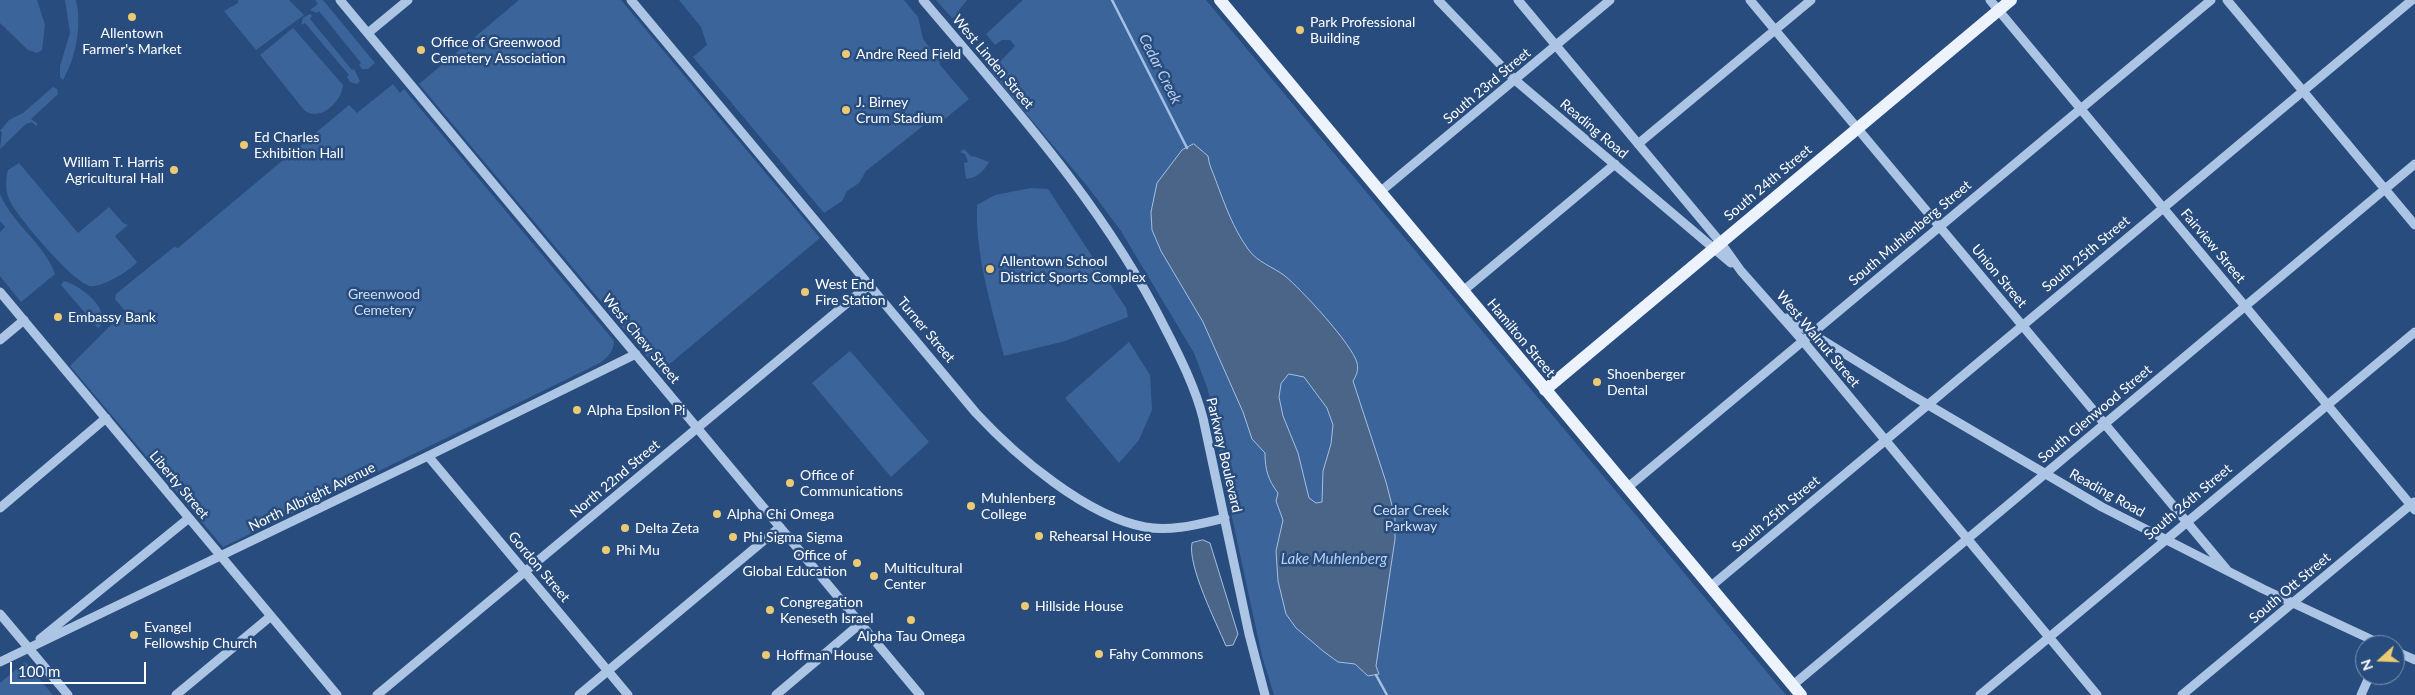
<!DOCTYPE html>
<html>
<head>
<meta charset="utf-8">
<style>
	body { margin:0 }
	#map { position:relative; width:2415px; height:695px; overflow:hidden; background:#284c7d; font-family:Lato,sans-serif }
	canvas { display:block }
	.north { position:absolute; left:2355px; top:635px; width:50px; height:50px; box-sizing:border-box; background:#284c7d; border:1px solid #7e94b1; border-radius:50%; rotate:250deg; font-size:14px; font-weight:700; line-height:20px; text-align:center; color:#fff }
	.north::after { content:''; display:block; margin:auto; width:18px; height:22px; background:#ecca73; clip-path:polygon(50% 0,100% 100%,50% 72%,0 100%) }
	.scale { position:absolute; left:10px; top:662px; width:136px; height:22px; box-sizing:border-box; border:2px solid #fff; border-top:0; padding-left:6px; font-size:15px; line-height:18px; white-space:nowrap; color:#fff; -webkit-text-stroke:4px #284c7d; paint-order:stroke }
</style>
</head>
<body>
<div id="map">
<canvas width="2415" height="695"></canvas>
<div class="north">N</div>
<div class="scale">100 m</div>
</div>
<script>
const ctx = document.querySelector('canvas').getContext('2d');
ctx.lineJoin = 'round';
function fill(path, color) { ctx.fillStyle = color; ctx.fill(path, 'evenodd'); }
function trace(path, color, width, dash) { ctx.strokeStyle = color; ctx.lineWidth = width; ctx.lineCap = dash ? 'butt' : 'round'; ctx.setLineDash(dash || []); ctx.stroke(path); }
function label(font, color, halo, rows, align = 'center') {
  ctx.font = font + ' Lato,sans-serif'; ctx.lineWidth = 5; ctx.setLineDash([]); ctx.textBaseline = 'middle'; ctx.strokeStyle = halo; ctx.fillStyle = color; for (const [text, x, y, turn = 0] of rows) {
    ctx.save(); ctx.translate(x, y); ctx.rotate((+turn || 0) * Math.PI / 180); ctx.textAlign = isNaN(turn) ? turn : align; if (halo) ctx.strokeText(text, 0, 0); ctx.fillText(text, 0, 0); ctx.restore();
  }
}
fill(new Path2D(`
	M0,0H37L45,25L42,50L37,53L28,50L0,23Z
	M65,0H76C82,26 76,57 63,80L60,77V66L70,33Z
	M238,0H289L304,15L256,50L224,11L238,3Z
	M315,0H323L375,63L368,69H362L359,65L361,63L319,11L317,13L310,10L318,4Z
	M519,0H621L820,238L660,372L419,84Z
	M679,0H904L918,17L923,39L938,58L940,65L969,99L946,118L937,122L933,118L866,171L859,183L847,191L842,201L824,213L693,57L707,45L701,27Z
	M936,0H967L959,10L961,15L952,18Z
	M1023,0H1206L1786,695H1274L1262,656L1230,508L1208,390L1194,353L1121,231L1088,187L987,67L998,77L999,76L990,65L996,66L1015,46L1010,40H1002L995,45L986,34Z
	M310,14L312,16L310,19L352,70L354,69L360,81L357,84L350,82L347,77L349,75L305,23L301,25L303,18Z
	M293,28L343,85C342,102 319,123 304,110L260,55Z
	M393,84L400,93L404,89L614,341C614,351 608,357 600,363L223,547L70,366L125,311L115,299L116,294L174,247L178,248L349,105L357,113Z
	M53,87L57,89L58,94L31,119L38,124L36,126L32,122L26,124L0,149L2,132L0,131L9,120L23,113Z
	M964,149L972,157L973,156L989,162C984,171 977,178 966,179L964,163L968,162L965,154L960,152Z
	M19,163L78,233L109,207L123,223L128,225L115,236L137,262C130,271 101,288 90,286C73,282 20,220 11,203C5,193 5,181 8,170Z
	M1031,188L1048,189L1126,308L1128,317L1065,341L1004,356C992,308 975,255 977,205L995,195Z
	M0,194C13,225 44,243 55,274L21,302L0,276V232L5,227L0,221Z
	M64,281C76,284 94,297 100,309C102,314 100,320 101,325L98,328L61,285Z
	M1129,342L1150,375L1152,410L1139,440L1119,463L1065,398Z
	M850,351L929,442L891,477L812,383Z
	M25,662L53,695H0V683Z`), '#3b659a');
const water = new Path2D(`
	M1194,144L1208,156C1209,166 1213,172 1216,181C1225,205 1233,228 1248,249C1258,263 1272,266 1285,276C1300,288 1353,345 1357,363C1359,370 1356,376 1353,381L1386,482L1395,517V539L1376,666L1379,674L1368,676L1355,664L1338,662L1323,651L1296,628L1286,614L1278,581L1276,551L1283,520L1276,501L1278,493C1268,480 1265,469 1265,453L1252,439L1243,412L1203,322L1161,251L1152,230L1151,212L1157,183L1182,150ZM1289,374L1304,377L1327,408L1333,425L1331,444L1323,471L1322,502L1316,503L1309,498L1298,453L1283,416L1279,397L1281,384Z
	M1203,540L1210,543L1238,634L1233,645L1226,646C1216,622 1187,565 1192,543Z`);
fill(water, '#4b6588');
trace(water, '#a2c0e5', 1);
trace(new Path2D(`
	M1112,0L1187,148
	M1376,675L1387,695`), '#a2c0e5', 2.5);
trace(new Path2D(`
	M340,0L920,695
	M631,0L976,413C1016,456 1086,516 1145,527C1171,532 1199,524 1225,518
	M923,0C1011,104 1104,205 1165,328C1180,357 1195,387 1203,418L1249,634L1265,695
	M1438,0L1515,80L1731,263
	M1518,0L1721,243L1741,271L1803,341L2097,695
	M1750,0L2227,570
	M1990,0L2415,510
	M2227,0L2415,225
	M368,33L408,0
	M1638,144L1811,0
	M1380,192L1610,0
	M1463,291L1615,164
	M0,292L337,695
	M1787,318L1908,393L2102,507L2263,589L2383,645
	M0,340L24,320
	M428,456L628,695
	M1627,488L2211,0
	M0,508L106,418
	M1710,587L2412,0
	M0,614L68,695
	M40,639L189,518
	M2395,651L2415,660
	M0,662L428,456L636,354
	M1793,685L2415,164
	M176,695L271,616
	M377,695L870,284
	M579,695L780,527
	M776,695L861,623
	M1980,695L2415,332
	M2182,695L2414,502
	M2361,695L2370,675`), '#adc5e4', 9);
trace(new Path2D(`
	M1220,0L1801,695
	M1545,390L2011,0`), '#edf3fc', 12);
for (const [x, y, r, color] of [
	[132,17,5,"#ecca73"],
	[1300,30,5,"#ecca73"],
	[421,50,5,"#ecca73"],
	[846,54,5,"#ecca73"],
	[846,110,5,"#ecca73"],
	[244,145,5,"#ecca73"],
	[174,170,5,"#ecca73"],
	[990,269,5,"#ecca73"],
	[805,292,5,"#ecca73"],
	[58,317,5,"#ecca73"],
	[1597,382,5,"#ecca73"],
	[577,410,5,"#ecca73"],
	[790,483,5,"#ecca73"],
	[971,506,5,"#ecca73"],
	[717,514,5,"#ecca73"],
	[625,528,5,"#ecca73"],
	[1039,536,5,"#ecca73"],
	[733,537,5,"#ecca73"],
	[606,550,5,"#ecca73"],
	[857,563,5,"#ecca73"],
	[874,576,5,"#ecca73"],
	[1025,606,5,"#ecca73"],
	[770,610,5,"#ecca73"],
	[911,620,5,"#ecca73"],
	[134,635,5,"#ecca73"],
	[1099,654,5,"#ecca73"],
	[766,655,5,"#ecca73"]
]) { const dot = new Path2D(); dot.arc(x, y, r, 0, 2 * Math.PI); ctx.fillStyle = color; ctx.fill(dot); trace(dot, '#284c7d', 2); }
label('14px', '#fff', '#284c7d', [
	["Park Professional",1310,22],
	["Building",1310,38],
	["Allentown",132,33,"center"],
	["Farmer's Market",132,49,"center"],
	["Office of Greenwood",431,42],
	["Cemetery Association",431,58],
	["Andre Reed Field",856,54],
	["J. Birney",856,102],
	["Crum Stadium",856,118],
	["Ed Charles",254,137],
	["Exhibition Hall",254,153],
	["William T. Harris",164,162,"right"],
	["Agricultural Hall",164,178,"right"],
	["Allentown School",1000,261],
	["District Sports Complex",1000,277],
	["West End",815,284],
	["Fire Station",815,300],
	["Embassy Bank",68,317],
	["Shoenberger",1607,374],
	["Dental",1607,390],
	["Alpha Epsilon Pi",587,410],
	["Office of",800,475],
	["Communications",800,491],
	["Muhlenberg",981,498],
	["College",981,514],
	["Alpha Chi Omega",727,514],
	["Delta Zeta",635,528],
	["Rehearsal House",1049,536],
	["Phi Sigma Sigma",743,537],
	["Phi Mu",616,550],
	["Office of",847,555,"right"],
	["Global Education",847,571,"right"],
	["Multicultural",884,568],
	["Center",884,584],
	["Congregation",780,602],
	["Keneseth Israel",780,618],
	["Hillside House",1035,606],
	["Evangel",144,627],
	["Fellowship Church",144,643],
	["Alpha Tau Omega",911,636,"center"],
	["Fahy Commons",1109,654],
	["Hoffman House",776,655]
], 'left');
label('14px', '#fff', '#284c7d', [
	["West Linden Street",993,62,50],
	["South 23rd Street",1487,86,-40],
	["Reading Road",1594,129,40],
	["South 24th Street",1768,183,-40],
	["South Muhlenberg Street",1910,233,-40],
	["Fairview Street",2213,246,50],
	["South 25th Street",2086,254,-40],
	["Union Street",1999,276,50],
	["Turner Street",926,330,50],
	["Hamilton Street",1521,338,50],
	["West Chew Street",641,339,50],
	["West Walnut Street",1818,339,50],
	["South Glenwood Street",2095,414,-40],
	["Parkway Boulevard",1224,455,77],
	["North 22nd Street",615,479,-40],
	["Liberty Street",179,485,50],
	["Reading Road",2107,493,29],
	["North Albright Avenue",312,497,-26],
	["South 26th Street",2188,502,-40],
	["South 25th Street",1776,514,-40],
	["Gordon Street",539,567,50],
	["South Ott Street",2290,588,-40]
]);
label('14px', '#cfdff4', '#284c7d', [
	["Greenwood",384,294],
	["Cemetery",384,310],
	["Cedar Creek",1411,510],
	["Parkway",1411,526]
]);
label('italic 15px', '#b8cfec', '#284c7d', [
	["Cedar Creek",1160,69,63],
	["Lake Muhlenberg",1334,559]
]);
</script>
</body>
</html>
